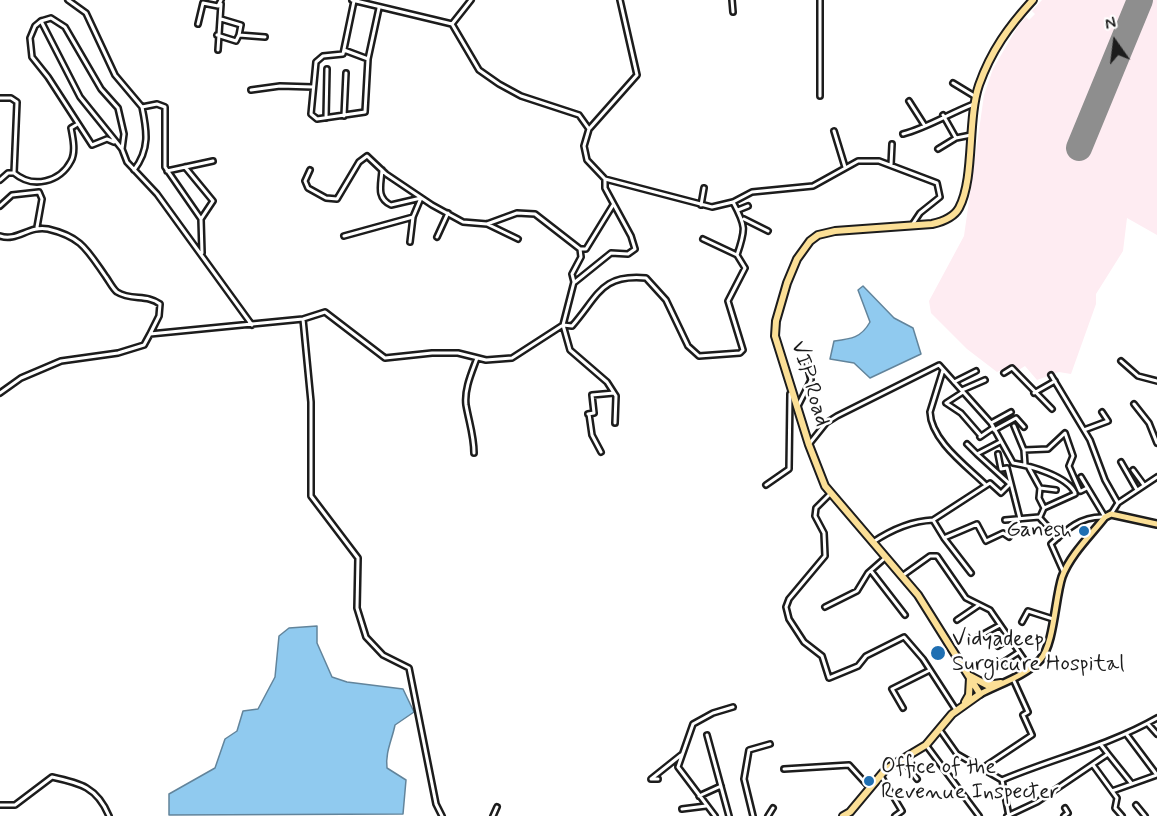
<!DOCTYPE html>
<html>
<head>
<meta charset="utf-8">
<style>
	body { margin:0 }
	#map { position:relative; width:1157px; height:816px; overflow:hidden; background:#fff; font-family:Mynerve,sans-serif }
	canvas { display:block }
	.north { position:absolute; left:1085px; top:12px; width:60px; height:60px; -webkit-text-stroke:4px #fff; paint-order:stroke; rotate:346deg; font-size:16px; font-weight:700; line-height:24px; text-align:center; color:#1c1c1c }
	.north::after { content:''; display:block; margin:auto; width:21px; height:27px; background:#1c1c1c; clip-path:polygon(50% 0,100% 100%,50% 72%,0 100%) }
</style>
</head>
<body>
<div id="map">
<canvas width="1157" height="816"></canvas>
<div class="north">N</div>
</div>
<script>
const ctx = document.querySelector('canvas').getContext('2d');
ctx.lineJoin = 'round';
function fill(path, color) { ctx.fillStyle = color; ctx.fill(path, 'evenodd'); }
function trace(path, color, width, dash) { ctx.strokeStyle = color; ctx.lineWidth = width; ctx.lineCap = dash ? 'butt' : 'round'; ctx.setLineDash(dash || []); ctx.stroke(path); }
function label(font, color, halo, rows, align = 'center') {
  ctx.font = font + ' Mynerve,sans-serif'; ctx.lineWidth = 5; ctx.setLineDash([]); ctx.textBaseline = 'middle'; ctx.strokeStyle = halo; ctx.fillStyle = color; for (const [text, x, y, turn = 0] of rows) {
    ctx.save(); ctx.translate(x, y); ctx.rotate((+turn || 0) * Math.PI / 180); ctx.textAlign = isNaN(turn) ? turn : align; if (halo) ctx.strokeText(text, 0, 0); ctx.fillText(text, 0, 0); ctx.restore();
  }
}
fill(new Path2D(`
	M1042,0H1157V235L1127,218L1123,251L1096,294V304L1071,374L1059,372L1037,380L1025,366L1017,371L1012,365L997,372L967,349L931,313L929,301L964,236L984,95L993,69L1018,26L1026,17L1029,20L1035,14L1032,11Z`), '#feecf2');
const water = new Path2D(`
	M863,286L894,318L913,328L921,354L870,378L854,363L830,359L834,341C851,339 861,338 870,322L858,290Z
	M317,626V643L332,677L347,682L403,689L414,712L395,725C392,740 385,753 387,768L406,780L403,814L169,815V794L215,768L225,739L237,731L243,711L258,709L275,677L279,636L289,628Z`);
fill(water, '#90caef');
trace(water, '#62849b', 1.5);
trace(new Path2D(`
	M1079,148L1140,0`), '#8e8e8e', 26);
const street = new Path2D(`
	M68,0L86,13L115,75L142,107L157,104L165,107V167L201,219L202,253
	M352,0L452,24L479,70L499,84L521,96L579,115L589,129L584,146L587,160L605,179L712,207L733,202L752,192L813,186L858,161H879L937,183L940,197L920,213L912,225
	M732,0L733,12
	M820,0V96
	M354,1L343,54L323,56L316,62L311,114L317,119L365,112L368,59L379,8
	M221,19L241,25L239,35L265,37
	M41,21L35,26L30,38L32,57L48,77L92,145L107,139L114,142
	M198,24L203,3L218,6L221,0
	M452,24L471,0
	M217,35L236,41L239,35
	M218,50L221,4
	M344,50L368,59
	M953,83L976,97
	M251,90L280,86L313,87
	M0,98H11L17,102L14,173
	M909,101L925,126
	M943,115L956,138
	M344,116L346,73
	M326,118L327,69
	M590,128L637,75L620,0
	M834,131L845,167
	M903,134C927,128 950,113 974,104
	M122,149L124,134L118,108L101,89L65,27L51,18L41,21L80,97L122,149L127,162L157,194L252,325
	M938,149L956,138L971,135
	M891,165L892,144
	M185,167L213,201L201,219
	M134,170C150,149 147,131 142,107
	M310,170L305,181L308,188L326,198L337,199L359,162L367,156L386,174L432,205L463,222L487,224L517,213L535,214L580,249L581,257L572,274L574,282L563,325L570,350L607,382L616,396L615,423
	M382,170C381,185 376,198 391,205L421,198L413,217L410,242
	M167,171L213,161
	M0,180L8,173H14C33,189 60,182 71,161C76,152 73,138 71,128L76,125
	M701,205L704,188
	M0,206L12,195L39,192L42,199L37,227
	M738,210L748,206
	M744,219L768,231
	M487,224L518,239
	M0,236C17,242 29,225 48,229C82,237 87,250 106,277C109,281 113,289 117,292C131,301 147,294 160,304L159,316L150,334
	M344,236L413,217
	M437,237L448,213
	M703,239L737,255
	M580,249H586L613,205
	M575,282L611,253L628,254L635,249L631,236L605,188V179
	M303,319L311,402V496L358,558L357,608L366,637L383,655L409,668L436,804L442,816
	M1121,361L1138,376L1157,381
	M943,370L930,412C931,441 968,467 986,485
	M1004,373L1012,368L1052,409
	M1051,375L1090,440L1105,480L1118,503
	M954,382L976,371
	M962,390L985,380
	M963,392L946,403L961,413L981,436
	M0,393L21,378L61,361L118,353L144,345L150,334L303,319L325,312L385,358L432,353H458L486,360L512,358L563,325L572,326C599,295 601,274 646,278L666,300L688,346L699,356L740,353L743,350L728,301L745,268L737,255C746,229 746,226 733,202
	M1034,393L1055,381
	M1134,404L1149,423L1157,443
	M798,406L811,380L806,361
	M588,414L594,413L592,395L614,393
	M589,414L592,435L601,452
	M991,423L1011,412
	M1014,426L1024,450L1025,465
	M994,430L1016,418L1024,427
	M1084,430L1108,421L1102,412
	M980,437L993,428
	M810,443L826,423L837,416L939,365L991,423L1013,463C1031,466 1067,476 1075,493
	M967,444L977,454L1000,442
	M1024,450L1048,449L1065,433L1073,456L1069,466L1080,491
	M474,453C474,436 469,422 466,405C464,389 472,372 477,358
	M977,454L1011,485
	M998,454L1001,469L1007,468L1020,519
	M1121,462L1137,490
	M1029,468L1040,488L1039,498L1044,508L1040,517
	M1133,470L1144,485
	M1081,477L1105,517
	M766,485L789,469L790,394
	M1040,488L1056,490
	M1081,491L1087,488
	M831,493L816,508L815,516L824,533L825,556L789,599L786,607L789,619L804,642L822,656L829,678L858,666L866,656L904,637L923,659L956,710
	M1044,508L1075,494
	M1111,514L1118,503L1157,477
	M933,520L944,538L977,524L986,541L1003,533L1009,537
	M1005,520L1039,517L1058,538
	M944,538L971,573
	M873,542C891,530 912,521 933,520L990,483L1001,493L1010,484
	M871,571L905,615
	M1063,571L1051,544C1067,529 1081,516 1104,517
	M902,576L930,556H937L966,598L990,610L1030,668
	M825,607L857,591L868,573L885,558
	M957,620L979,605
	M1022,622L1028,611L1053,619
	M978,637L1000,625
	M998,646L1010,638
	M999,665L1019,652
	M903,708L892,689L930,670
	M1148,724L1157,734
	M940,730L957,754L1002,780L1009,816
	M707,735L729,816
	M1127,735L1157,775
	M926,745L979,816
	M1108,754L1132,784
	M903,760L917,779
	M1093,765L1117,798L1115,808L1122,816
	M984,767L1032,735L1023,715L1028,712L1013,679
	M784,769L849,765L870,788
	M881,776L902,811L895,816
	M658,779H651L681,755
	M1002,780C1054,758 1108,746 1157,718
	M1112,791L1157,775
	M699,796L721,786
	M0,805H15L52,777C80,783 97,787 109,816
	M1136,805L1145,816
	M682,809L706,806
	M493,816L497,807
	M715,816L678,767L693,724L713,713L733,707
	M753,816L744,779L749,750L770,744
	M768,816L773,808
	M1007,816L1037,802L1108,754L1101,745
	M1064,816L1068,813L1065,808`);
const primary = new Path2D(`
	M980,694C999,684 1025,676 1040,660C1054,645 1055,598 1062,577C1070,555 1091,535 1105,517L1111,514L1157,524`);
const highway = new Path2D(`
	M970,676L987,685L1001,683
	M965,702L969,695L970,678
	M843,816L850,812L886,769L926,745L952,714L980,694L918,595L825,486L809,445L775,336L776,321L787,283L797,259L810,241L818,235L835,231L932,224C941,222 954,217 959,208C975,178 967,120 979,85C991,51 1009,26 1033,0`);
trace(street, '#1c1c1c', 8);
trace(primary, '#1c1c1c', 10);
trace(highway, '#1c1c1c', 10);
trace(street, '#fff', 3);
trace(primary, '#fbdf96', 5);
trace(highway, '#fbdf96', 6);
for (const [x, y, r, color] of [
	[1084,531,6,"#1f6fb2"],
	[938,653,8,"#1f6fb2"],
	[869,781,6,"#1f6fb2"]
]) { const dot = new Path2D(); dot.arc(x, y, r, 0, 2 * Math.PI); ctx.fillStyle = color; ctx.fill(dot); trace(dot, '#fff', 2); }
label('22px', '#1c1c1c', '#fff', [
	["VIP Road",809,384,73]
]);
label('22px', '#1c1c1c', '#fff', [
	["Ganesh",1072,531,"right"],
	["Vidyadeep",952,640],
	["Surgicure Hospital",952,665],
	["Office of the",881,768],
	["Revenue Inspecter",881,793]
], 'left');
</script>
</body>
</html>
